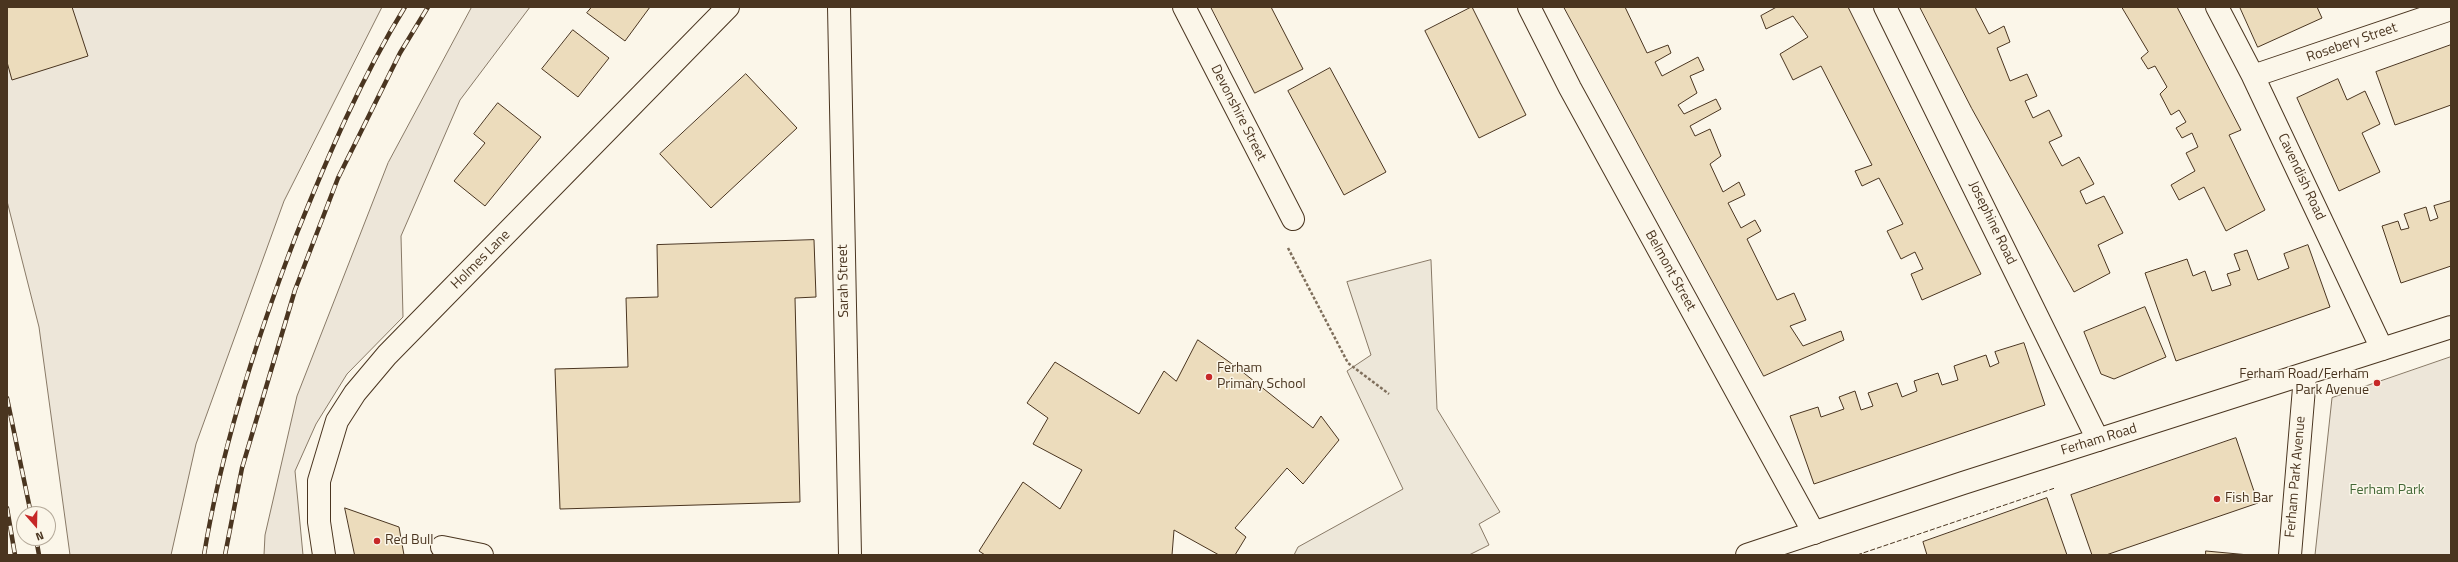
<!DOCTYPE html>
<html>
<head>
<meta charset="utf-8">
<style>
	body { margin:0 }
	#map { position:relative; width:2458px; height:562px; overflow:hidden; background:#fbf6e9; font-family:"Titillium Web",sans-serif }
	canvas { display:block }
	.frame { position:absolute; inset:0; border:8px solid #4a3520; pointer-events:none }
	.north { position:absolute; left:16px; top:506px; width:40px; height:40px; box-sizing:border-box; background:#fbf6e9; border:1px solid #b4a999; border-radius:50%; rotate:160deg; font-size:11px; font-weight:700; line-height:16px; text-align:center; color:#4a3520 }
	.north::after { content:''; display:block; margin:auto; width:14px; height:18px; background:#c62828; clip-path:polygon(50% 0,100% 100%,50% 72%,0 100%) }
</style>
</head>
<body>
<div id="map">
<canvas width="2458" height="562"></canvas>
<div class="frame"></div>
<div class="north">N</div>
</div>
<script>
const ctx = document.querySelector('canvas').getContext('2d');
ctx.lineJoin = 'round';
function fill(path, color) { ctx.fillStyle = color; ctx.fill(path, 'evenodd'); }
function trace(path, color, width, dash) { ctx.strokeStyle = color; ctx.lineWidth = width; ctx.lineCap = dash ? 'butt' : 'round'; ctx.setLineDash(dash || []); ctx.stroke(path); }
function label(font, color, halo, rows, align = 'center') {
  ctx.font = font + ' "Titillium Web",sans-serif'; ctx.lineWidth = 3; ctx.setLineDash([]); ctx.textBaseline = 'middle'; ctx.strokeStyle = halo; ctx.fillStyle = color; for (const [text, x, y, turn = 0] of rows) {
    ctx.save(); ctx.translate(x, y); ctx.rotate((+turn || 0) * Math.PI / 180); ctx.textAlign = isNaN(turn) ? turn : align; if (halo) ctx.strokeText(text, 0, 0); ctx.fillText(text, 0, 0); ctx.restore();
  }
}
const green = new Path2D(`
	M7,7H382L284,201L196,444L171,555H70L39,327L7,201Z
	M472,7H530L460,100L401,236L403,317L347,374L316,424L295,471L303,555H264L265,535L297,396L388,163Z
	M2451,357V555H2315L2332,398Z`);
fill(green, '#ede6d9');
trace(green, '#887966', 1);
const parking = new Path2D(`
	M1431,260L1437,409L1500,512L1479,524L1489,545L1469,555H1294L1298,547L1403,489L1347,371L1371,355L1347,282Z`);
fill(parking, '#ede7d9');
trace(parking, '#887966', 1);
const building = new Path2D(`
	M7,7H72L88,56L12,80L7,62Z
	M592,7H650L625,41L587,13Z
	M1211,7H1271L1303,69L1255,93Z
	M1472,7L1526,115L1479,138L1425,31Z
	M1564,7H1625L1647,53L1668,45L1671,53L1655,62L1662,76L1698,57L1704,70L1690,76L1697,93L1678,105L1684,114L1716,99L1721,109L1690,126L1695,136L1710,129L1721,156L1710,164L1723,192L1739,182L1745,195L1728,203L1741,228L1755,220L1761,231L1747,239L1777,300L1794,293L1806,320L1790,326L1803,346L1841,331L1844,340L1764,376Z
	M1777,7H1848L1981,274L1922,300L1911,274L1923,269L1915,252L1901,259L1887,231L1903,224L1879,178L1862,186L1855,171L1872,165L1821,66L1793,80L1780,54L1808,37L1793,16L1766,29L1761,16Z
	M1920,7H1975L1989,34L2004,26L2010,42L1997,48L2010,81L2027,74L2037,96L2025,101L2033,118L2049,110L2062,136L2049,142L2062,166L2079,157L2094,184L2080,191L2086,204L2104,196L2123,233L2098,245L2110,273L2074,292L1972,109Z
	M2122,7H2177L2241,130L2229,135L2265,210L2226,231L2204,187L2179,200L2171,185L2195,171L2186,153L2198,147L2192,133L2182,138L2176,128L2186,122L2179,110L2171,115L2160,94L2167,87L2155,66L2148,69L2141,58L2148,52Z
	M2240,7H2317L2322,18L2258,47Z
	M573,30L609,58L578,97L542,69Z
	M2451,45V105L2395,125L2376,72Z
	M1330,68L1386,172L1344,195L1288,91Z
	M746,74L797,128L711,208L660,154Z
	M2338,79L2347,100L2365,91L2380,124L2362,133L2380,172L2339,191L2297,98Z
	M498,103L541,137L485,206L454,181L485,143L474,134Z
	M2451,201V266L2401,283L2382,226L2398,221L2401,230L2409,228L2404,214L2426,207L2430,221L2438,218L2434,206Z
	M814,240L816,297L795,298L800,502L560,509L555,369L628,367L626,298L658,297L657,245Z
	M2308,245L2330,307L2176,361L2145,273L2187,259L2193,276L2205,271L2212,291L2231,285L2227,274L2240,270L2234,254L2247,250L2258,280L2289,268L2284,254Z
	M2145,307L2166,357L2114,379L2101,374L2084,332Z
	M1198,340L1235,366L1313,428L1321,416L1339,440L1303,484L1287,468L1235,528L1246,537L1235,555H1219L1174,530L1172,555H985L979,551L1023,482L1060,509L1082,470L1033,444L1048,418L1027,403L1055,362L1139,414L1164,371L1176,381Z
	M2024,343L2045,405L1814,484L1790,416L1818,407L1821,417L1844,409L1839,397L1855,391L1861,410L1873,406L1868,393L1897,383L1902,397L1917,391L1914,381L1938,373L1942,385L1958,380L1954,366L1986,355L1990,367L1999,363L1995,352Z
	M2236,438L2258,503L2106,555H2092L2071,495Z
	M2047,498L2067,555H1927L1923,542Z
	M345,508L399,527L404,555H355Z
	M2206,551L2249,555H2206Z`);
fill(building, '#ecdcbc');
trace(building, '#4a3520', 1);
const street = new Path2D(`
	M839,7L850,555
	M1184,7L1293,219
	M1529,7L1570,88L1814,533
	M1885,7L2098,440
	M2217,7L2253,76L2382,349
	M2253,76L2451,9
	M442,547L482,555
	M324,555L319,522V481L337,421L355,393L387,355L728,7
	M2290,555L2305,376`);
const secondary = new Path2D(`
	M1747,555L1963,483L2451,327`);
trace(street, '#4a3520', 24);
trace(secondary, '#4a3520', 24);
trace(new Path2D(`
	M1288,248L1348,363L1389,394`), '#7f6f5c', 2.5, [3, 2]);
trace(street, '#fbf6e9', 22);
trace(secondary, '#fbf6e9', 22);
const rail = new Path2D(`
	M7,398L31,514
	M7,508L15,555
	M36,538L39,555
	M204,555C222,445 257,337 297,233C328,156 361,78 405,7
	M225,555L242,468L295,290L338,178L400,53L428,7`);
trace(rail, '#4a3520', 4.5);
trace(rail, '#fbf6e9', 3, [9]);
trace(new Path2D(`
	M1857,555L2055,488`), '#4a3520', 1, [5, 2]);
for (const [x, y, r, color] of [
	[1209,377,4,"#c62828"],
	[2377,383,4,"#c62828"],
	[2217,499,4,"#c62828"],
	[377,541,4,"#c62828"]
]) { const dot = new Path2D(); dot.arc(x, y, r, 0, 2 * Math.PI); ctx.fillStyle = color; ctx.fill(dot); trace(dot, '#fbf6e9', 1.5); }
label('14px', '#4a3520', '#fbf6e9', [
	["Rosebery Street",2352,43,-19],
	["Devonshire Street",1238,113,63],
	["Cavendish Road",2301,177,65],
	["Josephine Road",1992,223,64],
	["Holmes Lane",481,260,-45],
	["Belmont Street",1670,271,61],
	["Sarah Street",844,281,-91],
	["Ferham Road",2099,440,-17],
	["Ferham Park Avenue",2296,477,-85]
]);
label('14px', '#4a3520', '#fbf6e9', [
	["Ferham",1217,369],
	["Primary School",1217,385],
	["Ferham Road/Ferham",2369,375,"right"],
	["Park Avenue",2369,391,"right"],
	["Fish Bar",2225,499],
	["Red Bull",385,541]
], 'left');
label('14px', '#436837', '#fbf6e9', [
	["Ferham Park",2387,491]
]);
</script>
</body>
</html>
